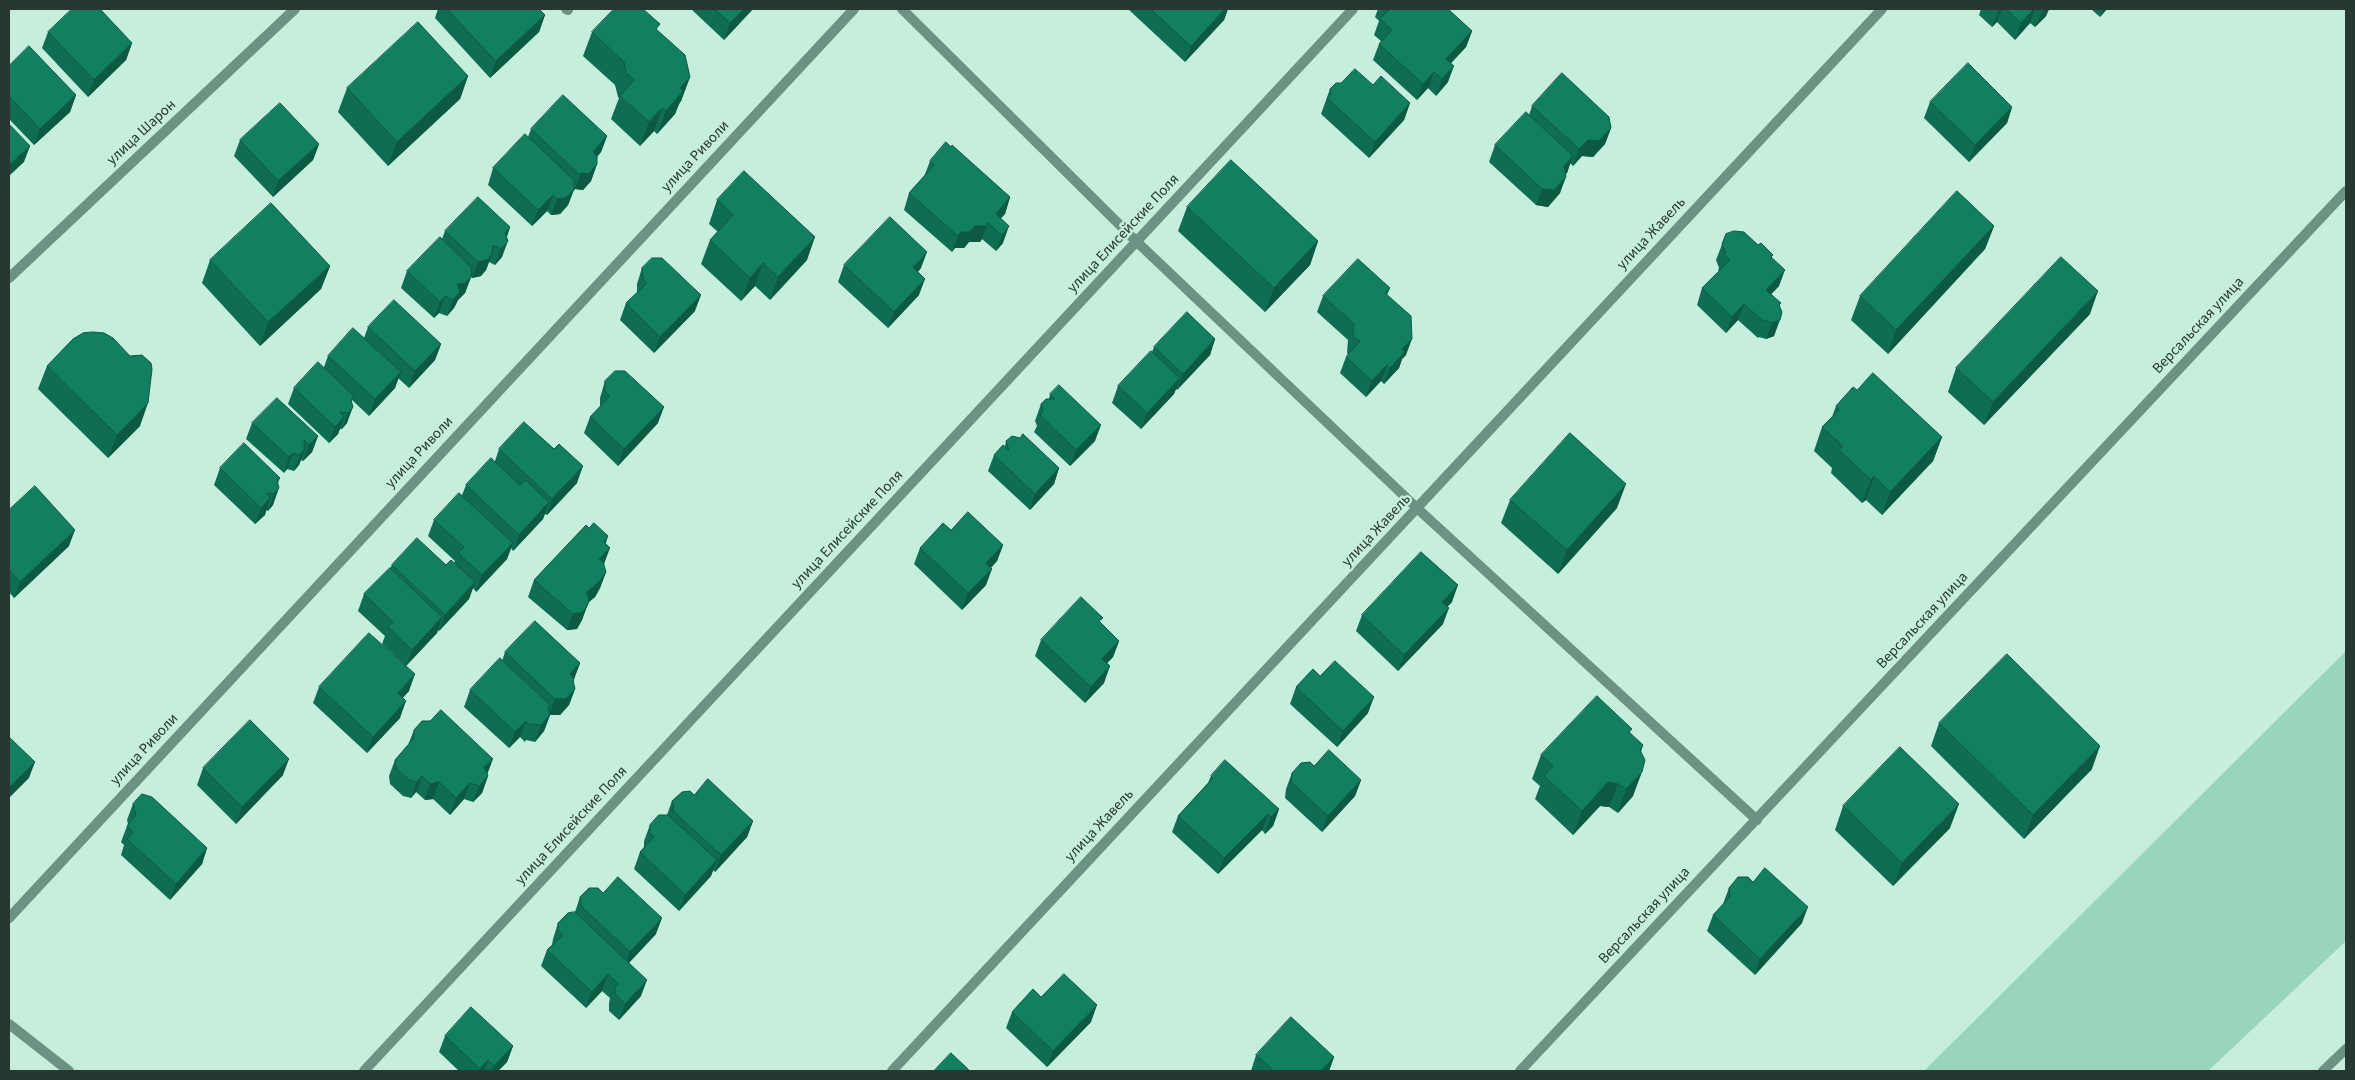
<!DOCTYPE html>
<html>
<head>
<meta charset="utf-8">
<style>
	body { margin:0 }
	#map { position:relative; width:2355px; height:1080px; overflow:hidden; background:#c6eedd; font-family:"Source Sans 3",sans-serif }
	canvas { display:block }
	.frame { position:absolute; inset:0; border:10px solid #273731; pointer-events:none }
</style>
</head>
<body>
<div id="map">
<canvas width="2355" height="1080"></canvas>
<div class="frame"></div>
</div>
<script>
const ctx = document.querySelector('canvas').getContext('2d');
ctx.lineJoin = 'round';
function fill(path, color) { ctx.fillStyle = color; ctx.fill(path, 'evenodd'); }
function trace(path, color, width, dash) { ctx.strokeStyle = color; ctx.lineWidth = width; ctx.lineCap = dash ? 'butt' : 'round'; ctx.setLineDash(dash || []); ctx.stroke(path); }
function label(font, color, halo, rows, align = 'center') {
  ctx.font = font + ' "Source Sans 3",sans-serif'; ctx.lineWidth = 5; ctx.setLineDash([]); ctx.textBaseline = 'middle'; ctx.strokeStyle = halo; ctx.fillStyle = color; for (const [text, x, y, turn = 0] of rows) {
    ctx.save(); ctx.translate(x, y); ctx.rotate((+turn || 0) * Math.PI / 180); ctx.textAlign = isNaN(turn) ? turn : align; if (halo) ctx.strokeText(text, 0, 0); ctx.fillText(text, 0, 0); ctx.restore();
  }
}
fill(new Path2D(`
	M2346,651V941L2208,1071H1924Z`), '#99d4bc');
trace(new Path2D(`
	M566,9L568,10
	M902,9L1137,242L1418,509L1757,820
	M9,278L295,9
	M9,918L854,9
	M9,1024L69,1071
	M364,1071L1353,9
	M892,1071L1882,9
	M1520,1071L2346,191
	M2323,1071L2346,1049`), '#6d9182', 10);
fill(new Path2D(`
	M438,9H539L545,15L539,32L490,78L435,18Z
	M691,9H753L724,40Z
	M1128,9H1228L1224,20L1185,62Z
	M1378,9H1448L1472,31L1466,47L1451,63L1448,82L1436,96L1428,88L1417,100L1373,60L1379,44L1381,41L1374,35L1379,21L1375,17Z
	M1981,9H2049L2046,16L2035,27L2030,23L2015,40L1997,22L1992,27L1979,15Z
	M2091,9H2107L2100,17Z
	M657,30L690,77L681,101L679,104L675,114L657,134L654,131L640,146L611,119L619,98L618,97L615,85L583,56L592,32Z
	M48,32L132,43L126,60L88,97L42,48Z
	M9,66L76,95L70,112L34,145L9,119Z
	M468,76L460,99L388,166L338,112L347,88Z
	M1373,85L1410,103L1404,120L1369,158L1321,114L1330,89Z
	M1930,102L2012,107L2007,123L1969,162L1924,118Z
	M1532,106L1611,128L1605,144L1593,157L1582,156L1573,166L1570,163L1567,173L1565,174L1560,193L1548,207L1536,205L1489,162L1495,145L1529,115Z
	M531,129L607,136L601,152L597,157V164L591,181L583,190L575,189L574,191V190L568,205L560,214L551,215L547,211L532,226L488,185L493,168L528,137Z
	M240,140L319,144L313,160L273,197L234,156Z
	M930,161L1010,197L1005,214L1000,218L1003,243L996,251L982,239L980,242H969L964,248H955L952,252L904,210L909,193L924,177Z
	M717,200L807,260L770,300L755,286L741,301L701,264L710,240L718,232L709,224Z
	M1187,207L1318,241L1310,265L1265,312L1178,231Z
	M1994,226L1985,249L1888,354L1851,320L1860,296Z
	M510,227L507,237L502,257L495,265L489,262L486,270L481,276L472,278L471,277L465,293L458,300L454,308L447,316L439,313L434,318L401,288L407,271L442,239L445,231Z
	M1726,234L1772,258L1779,286L1771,294L1780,306L1774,336L1766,339L1759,337L1758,338L1738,320L1726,333L1697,305L1702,288L1719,271L1718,270L1719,268L1716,260Z
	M210,260L330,266L321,289L260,346L202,283Z
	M844,265L921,268L918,272L919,295L888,328L838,282Z
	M642,268L695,311L654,353L620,320L626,303L637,293V284Z
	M1390,288L1387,295L1406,355L1402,359L1399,368L1384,384L1381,381L1366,397L1340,373L1346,357L1348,354L1347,353L1348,340L1317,312L1323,296Z
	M2090,314L1984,425L1948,392L1956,368Z
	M368,327L441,344L435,360L409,388L398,378L395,388L369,416L352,400L347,423L342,429H340L338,434L329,443L288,404L294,388L324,367L328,356L364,338Z
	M1215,339L1210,355L1177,390L1176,389L1174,394L1141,429L1112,403L1118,386L1152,352L1154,347Z
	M47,366L140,426L108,458L38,389Z
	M605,381L658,423L618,466L584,433L590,417L600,407V398Z
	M1857,390L1942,437L1933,461L1882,515L1866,500L1862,503L1831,473L1832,468L1814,451L1822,427L1832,417L1836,406Z
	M1050,394L1095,441L1070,466L1034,432L1037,426L1035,421L1041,404L1049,399Z
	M252,423L318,436L312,452L303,461L301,460L299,465L294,471L287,469L284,473L246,439Z
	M1006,441L1059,468L1054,484L1030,510L988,471L994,455L1005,446Z
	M499,449L577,483L547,515L545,514L543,519L513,551L511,548L507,559L476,592L473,588L469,599L439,631L438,630L437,633L406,666L382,644L385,636L358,611L364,594L390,568L392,565H446L454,563L455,561L428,536L434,520L462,495L466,485L495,461Z
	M220,468L280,478L278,483L273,505L268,511L266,510L265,515L255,524L214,485Z
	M1510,500L1617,508L1558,574L1501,523Z
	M9,510L69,546L14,598L9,592Z
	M589,528L608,536L606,543L604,564L606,572L600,588L595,597L588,602L582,620L577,629L567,630L528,597L534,580Z
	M951,530L1003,545L997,561L991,568L986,585L962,610L914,564L920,548Z
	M1452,602L1447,607L1443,624L1398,671L1356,631L1362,615Z
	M1101,623L1119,641L1113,657L1107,663L1104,683L1085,703L1035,656L1041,640Z
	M505,652L580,663L573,682L575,689L569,705L560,715H550L544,731L535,742L526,740L525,742L520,737L509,748L464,707L470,690L502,661Z
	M1320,676L1368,713L1337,747L1290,704L1296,687Z
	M319,687L409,691L402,698L400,718L367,753L313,703Z
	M1939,723L2092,769L2024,839L1931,746Z
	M414,730L487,774L488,776L482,793L473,802L464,799L450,815L433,799L425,800L416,792L411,798L403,796L390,784L389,776L395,760L408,745Z
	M1643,745L1641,752L1633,796L1618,813L1609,807L1600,806L1573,835L1535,799L1540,786L1532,779L1541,755Z
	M1314,766L1361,780L1355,796L1322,832L1285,798L1286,789L1292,773Z
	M203,768L283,775L236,824L197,785Z
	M1211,776L1279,809L1273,826L1265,834L1262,830L1218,874L1172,832L1178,816L1208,783Z
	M694,795L753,821L747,837L715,872L713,870L711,876L679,911L634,869L640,852L644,847V841L650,825L667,815L672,801Z
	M133,804L207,848L202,864L170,900L121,855L124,845L121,842L127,826L128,824L127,820Z
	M1843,806L1950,828L1893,886L1835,830Z
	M1753,882L1802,923L1755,975L1707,931L1713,915L1723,904L1729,888Z
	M603,893L656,934L629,963L641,996L619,1020L609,1011V1003L610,998L602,991L586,1008L541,966L547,950L552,945L553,939L558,923L575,912L580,897Z
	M1041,997L1091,1022L1047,1067L1006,1028L1012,1012Z
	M445,1036L513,1046L507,1062L498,1071H459L439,1052Z
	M1256,1055L1334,1057L1329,1071H1251Z`), '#0f6d53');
fill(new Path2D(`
	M744,9H753L724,40L730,23Z
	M1225,9H1228L1224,20L1185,62L1191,46Z
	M2000,9H2002L1997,22L1992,27L1998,11Z
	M2034,9H2035L2030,23L2015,40L2021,23Z
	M2043,9H2049L2046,16L2035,27Z
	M2103,9H2107L2100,17Z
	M545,15L539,32L490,78L496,61Z
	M1472,31L1466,47L1440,75L1446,59Z
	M132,43L126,60L88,97L94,80Z
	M1454,66L1448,82L1436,96L1442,79Z
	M1434,72L1428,88L1417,100L1423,84Z
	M468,76L460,99L388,166L397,142Z
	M690,77L681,101L679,104L675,114L657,134L666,111L680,88Z
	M76,95L70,112L34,145L40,129Z
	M1410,103L1404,120L1369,158L1375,142Z
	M2012,107L2007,123L1969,162L1975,145Z
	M662,108L654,131L640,146L649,122Z
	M1611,128L1605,144L1593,157L1582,156L1573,166L1579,149L1588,140Z
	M607,136L601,152L587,168L593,152Z
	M319,144L313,160L273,197L278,181Z
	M30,146L24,162L9,176V165Z
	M1573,156L1567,173L1558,183L1564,166Z
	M597,164L591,181L583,190L575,189L574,191L581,173Z
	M1566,177L1560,193L1548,207L1536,205L1542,189Z
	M574,189L568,205L560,214L551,215L557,199Z
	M553,195L547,211L532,226L538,210Z
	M1010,197L1005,214L993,227L996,214Z
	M988,223L982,239L980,242H969L964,248H955L952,252L958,236L961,232L975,226Z
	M1009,226L1003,243L996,251L1002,235Z
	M1994,226L1985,249L1888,354L1896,330Z
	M510,227L504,244L499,249L505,233Z
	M815,237L807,260L770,300L778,277Z
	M508,241L502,257L495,265L501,249Z
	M1318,241L1310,265L1265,312L1274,288Z
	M927,252L921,268L907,284L913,267Z
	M492,254L486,270L481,276L472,278L478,262Z
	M763,263L755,286L741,301L750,278Z
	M330,266L321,289L260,346L268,322Z
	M1785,270L1779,286L1760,306L1766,290Z
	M471,277L465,293L458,300L454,308L447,316L453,300L457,284Z
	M925,279L919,295L888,328L894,312Z
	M2098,291L2090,314L1984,425L1993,402Z
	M701,295L695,311L654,353L660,337Z
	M445,296L439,313L434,318L440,302Z
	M1744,304L1738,320L1726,333L1732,317Z
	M1780,320L1774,336L1766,339L1772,323Z
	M1215,339L1210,355L1177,390L1183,374Z
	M1412,339L1406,355L1402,359L1399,368L1384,384L1390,368L1402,349Z
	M441,344L435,360L409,388L415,371Z
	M1387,365L1381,381L1366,397L1372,381Z
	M401,372L395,388L369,416L375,399Z
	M1180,378L1174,394L1141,429L1147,413Z
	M148,403L140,426L108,458L117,435Z
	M353,407L347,423L342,429L348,413Z
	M664,407L658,423L618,466L624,449Z
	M344,417L338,434L329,443L335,427Z
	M1101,425L1095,441L1070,466L1076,450Z
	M318,436L312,452L303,461L309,445Z
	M1942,437L1933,461L1882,515L1890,492Z
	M305,449L299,465L294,471L300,455Z
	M293,453L287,469L284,473L289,457Z
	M583,466L577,483L547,515L552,499Z
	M1059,468L1054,484L1030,510L1035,494Z
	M1874,476L1866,500L1862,503L1871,480Z
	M1626,484L1617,508L1558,574L1567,550Z
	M279,488L273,505L268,511L274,494Z
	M270,498L265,515L255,524L261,508Z
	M549,502L543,519L513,551L519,535Z
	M75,530L69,546L14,598L20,582Z
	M513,543L507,559L476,592L482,575Z
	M1003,545L997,561L980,579L986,563Z
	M610,548L604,564L599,559Z
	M992,569L986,585L962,610L968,593Z
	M606,572L600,588L595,597L580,610L586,593Z
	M475,582L469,599L439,631L445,615Z
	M1458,585L1452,602L1436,618L1442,602Z
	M588,604L582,620L577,629L567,630L573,614Z
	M1449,608L1443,624L1398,671L1404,655Z
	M442,617L437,633L406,666L412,650Z
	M1119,641L1113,657L1096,675L1102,659Z
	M580,663L568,695L570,674Z
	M1110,666L1104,683L1085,703L1091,687Z
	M415,674L409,691L392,710L398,693Z
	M575,689L569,705L560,715H550L544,731L535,742L541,725L549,715L555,699Z
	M1374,697L1368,713L1337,747L1343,731Z
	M406,701L400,718L367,753L373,737Z
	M526,721L520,737L509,748L515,732Z
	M2100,746L2092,769L2024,839L2033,815Z
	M289,759L283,775L236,824L242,807Z
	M493,759L487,775L484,767Z
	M35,762L29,778L9,798V788Z
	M1642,772L1633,796L1618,813L1626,789Z
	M422,776L416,792L411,798L417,782Z
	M488,776L482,793L473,802L479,786Z
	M1361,780L1355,796L1322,832L1328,816Z
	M439,782L433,799L425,800L430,784Z
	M1608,782L1618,784L1609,807L1600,806L1573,835L1582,811Z
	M470,783L464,799L450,815L456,798Z
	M1959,804L1950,828L1893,886L1902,863Z
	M1279,809L1273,826L1265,834L1271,817Z
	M1268,814L1262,830L1218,874L1224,858Z
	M753,821L747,837L715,872L721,855Z
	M207,848L202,864L170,900L176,884Z
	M717,860L711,876L679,911L685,895Z
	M1808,907L1802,923L1755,975L1760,959Z
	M662,918L656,934L624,968L630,952Z
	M608,974L602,991L586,1008L592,992Z
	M647,980L641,996L619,1020L625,1004Z
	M1097,1005L1091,1022L1047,1067L1053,1051Z
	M513,1046L507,1062L498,1071H492L494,1066Z
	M1334,1057L1329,1071H1321Z
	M488,1060L484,1071H479L480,1069Z`), '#0d5943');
const building = new Path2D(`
	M72,9H100L132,43L94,80L48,32Z
	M447,9H539L545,15L496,61Z
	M614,9H643L660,24L656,29L685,55L690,77L680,88L683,91L666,111L662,108L649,122L620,96L634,80L626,73L624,62L592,32Z
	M715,9H744L730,23Z
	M1151,9H1225L1191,46Z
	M1390,9H1448L1472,31L1446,59L1454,66L1442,79L1434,72L1423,84L1379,44L1392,30L1380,19Z
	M2006,9H2034L2021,23Z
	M418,22L468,76L397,142L347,88Z
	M29,46L76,95L40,129L9,96V66Z
	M1968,63L2012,107L1975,145L1930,102Z
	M1355,69L1373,85L1381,76L1410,103L1375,142L1327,98L1331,94L1330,89L1336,83H1341Z
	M1562,73L1609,117L1611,128L1599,141L1588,140L1579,149L1532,106Z
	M563,95L607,136L593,152L597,156V164L589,174L581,173L580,175L531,129Z
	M280,103L319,144L278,181L240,140Z
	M1526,112L1573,156L1564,166L1566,177L1554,190L1542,189L1495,145Z
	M9,124L30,146L9,165Z
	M525,134L574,180V189L566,198L557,199L553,195L538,210L493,168Z
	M946,142L951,147L952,145L1010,197L996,214L1009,226L1002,235L988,223L986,226H975L970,232H961L958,236L909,193L934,165L930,161Z
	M1231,160L1318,241L1274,288L1187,207Z
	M744,171L815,237L778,277L763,263L750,278L710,240L733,215L717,200Z
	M1957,191L1994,226L1896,330L1860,296Z
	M478,197L510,227L505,233L508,241L501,249L493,245L492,254L487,260L478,262L445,231Z
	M271,203L330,266L268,322L210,260Z
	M890,217L927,252L913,267L925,279L894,312L844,265Z
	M1734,231L1744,232L1758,245L1761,243L1773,255L1771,257L1785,270L1766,290L1781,303L1779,305L1782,312L1780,320L1772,323L1765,320L1764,322L1744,304L1732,317L1702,288L1730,260L1724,254L1726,253L1722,244L1726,234Z
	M440,237L472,268L471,277L465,283L457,284L460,292L453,300L445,296L440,302L407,271Z
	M2061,257L2098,291L1993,402L1956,368Z
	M652,258H662L701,295L660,337L626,303L647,283L643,279L642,268Z
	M1358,259L1390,288L1385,293L1411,316L1412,339L1402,349L1405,352L1390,368L1387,365L1372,381L1346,357L1360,341L1353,337L1354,324L1323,296Z
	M394,300L441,344L415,371L368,327Z
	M1187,312L1215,339L1183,374L1154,347Z
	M353,328L401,372L375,399L328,356Z
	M93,332L104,333L113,338L130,356L142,355L151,363L152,369L148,403L117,435L47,366L73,339L83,333Z
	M1151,351L1180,378L1147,413L1118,386Z
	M318,362L354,396L351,400L353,407L348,413L340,412L344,417L335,427L294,388Z
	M615,371H625L664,407L624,449L590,417L610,396L605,391V381Z
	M1873,373L1942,437L1890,492L1874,476L1871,480L1839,450L1843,446L1822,427L1839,410L1836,406L1853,387L1857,390Z
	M1059,385L1101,425L1076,450L1040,415L1043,412L1041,404L1046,399H1055L1050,394Z
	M277,398L318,436L309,445L304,440L305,449L300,455L293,453L289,457L252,423Z
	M524,422L554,449L559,444L583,466L552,499L499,449Z
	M1570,433L1626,484L1567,550L1510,500Z
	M1023,434L1059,468L1035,494L994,455L1003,445L1009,450L1006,441L1012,436L1020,438Z
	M244,443L280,478L277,480L279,488L274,494L267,493L270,498L261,508L220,468Z
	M491,458L520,485L526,480L549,502L519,535L466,485Z
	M35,486L75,530L20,582L9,570V510Z
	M459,493L513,543L482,575L458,553L464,547L434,520Z
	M968,512L1003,545L986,563L992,569L968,593L920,548L943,523L951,530Z
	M594,523L608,536L604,542L610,548L599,559L603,562L606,572L600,581L586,593L589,597L588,604L583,612L573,614L534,580L586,525L589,528Z
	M417,538L446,565L451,560L475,582L445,615L392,565Z
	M1421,552L1458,585L1442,602L1449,608L1404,655L1362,615Z
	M390,568L442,617L412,650L388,627L393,622L364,594Z
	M1081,597L1103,618L1099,621L1119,641L1102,659L1110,666L1091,687L1041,640Z
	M535,621L580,663L570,674L574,679L573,680L575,689L566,699H555L505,652Z
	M369,633L415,674L398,693L406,701L373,737L319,687Z
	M2007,654L2100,746L2033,815L1939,723Z
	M500,658L550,705L548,707L550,715L541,725L532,724L531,726L526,721L515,732L470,690Z
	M1335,661L1374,697L1343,731L1296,687L1313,669L1320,676Z
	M1597,696L1632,729L1629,732L1643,745L1640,750L1645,760L1642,772L1626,789L1618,784L1608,782L1582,811L1544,776L1553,766L1541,755Z
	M441,710L493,759L484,767L488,776L479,786L470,783L456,798L439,782L430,784L422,776L417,782L409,780L396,768L395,760L414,738V730L422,721H430Z
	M250,720L289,759L242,807L203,768Z
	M9,737L35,762L9,788Z
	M1900,747L1959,804L1902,863L1843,806Z
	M1329,750L1361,780L1328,816L1291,782L1292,773L1301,763L1310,762L1314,766Z
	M1225,760L1279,809L1271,817L1268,814L1224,858L1178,816L1213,778L1211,776Z
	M708,779L753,821L721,855L672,810L674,808L672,801L682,792L690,791L694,795Z
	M142,794L152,797L207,848L176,884L127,839L133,832L127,826L136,815L133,804Z
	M659,815H668L717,860L685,895L640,852L654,837L650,833V825Z
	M1765,868L1808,907L1760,959L1713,915L1730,897L1729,888L1738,877H1748L1753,882Z
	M618,877L662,918L630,952L581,906L580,897L589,888H598L603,893Z
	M575,912L647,980L625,1004L615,994V986L618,984L608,974L592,992L547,950L563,935L558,930V923L568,913Z
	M1064,974L1097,1005L1053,1051L1012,1012L1033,989L1041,997Z
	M471,1007L513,1046L494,1066L488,1060L480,1069L445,1036Z
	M1291,1017L1334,1057L1321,1071H1274L1256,1055Z
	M951,1053L970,1071H934Z`);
fill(building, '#127f60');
trace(building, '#0d5943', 1);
label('15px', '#273731', '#c6eedd', [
	["улица Шарон",142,133,-43],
	["улица Риволи",696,157,-47],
	["улица Елисейские Поля",1124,234,-47],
	["улица Жавель",1652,234,-47],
	["Версальская улица",2199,326,-47],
	["улица Риволи",420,453,-47],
	["улица Елисейские Поля",848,530,-47],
	["улица Жавель",1377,531,-47],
	["Версальская улица",1923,621,-47],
	["улица Риволи",145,750,-47],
	["улица Елисейские Поля",572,826,-47],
	["улица Жавель",1100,826,-47],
	["Версальская улица",1645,916,-47]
]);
</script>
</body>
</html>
